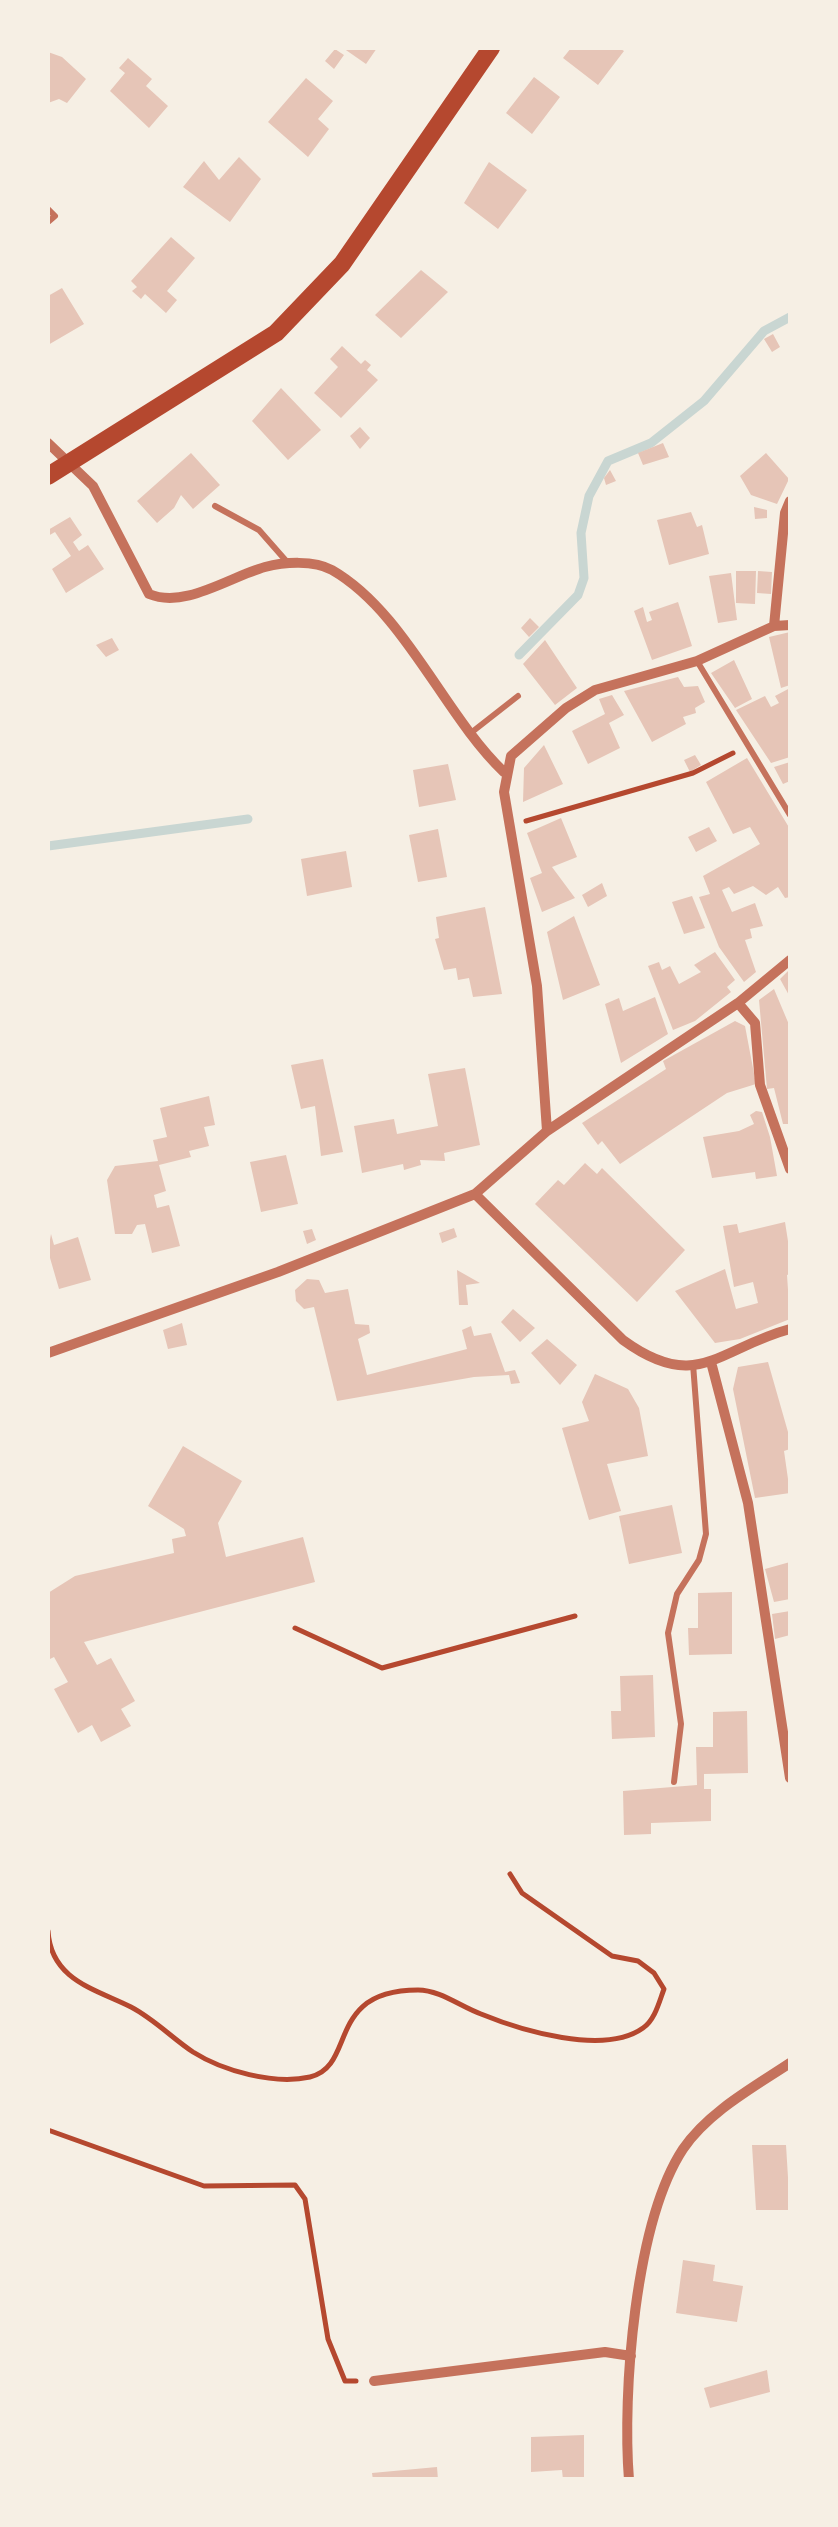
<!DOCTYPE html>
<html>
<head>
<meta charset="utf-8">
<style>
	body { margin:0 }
	#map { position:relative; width:838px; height:2527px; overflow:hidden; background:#f6efe4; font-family:Inter,sans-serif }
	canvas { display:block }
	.frame { position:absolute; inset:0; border:50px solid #f6efe4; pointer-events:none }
</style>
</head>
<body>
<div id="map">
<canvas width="838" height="2527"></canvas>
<div class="frame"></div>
</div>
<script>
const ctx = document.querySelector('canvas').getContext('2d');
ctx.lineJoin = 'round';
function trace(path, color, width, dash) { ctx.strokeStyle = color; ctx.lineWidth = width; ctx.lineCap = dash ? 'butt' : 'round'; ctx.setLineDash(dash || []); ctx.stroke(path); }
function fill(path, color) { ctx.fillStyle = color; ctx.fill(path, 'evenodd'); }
trace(new Path2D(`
	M519,655L578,595L584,578L581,533L589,496L608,461L651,443L704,401L764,331L790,317
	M48,846L248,819`), '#c9d6d2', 9);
fill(new Path2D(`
	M343,48H377L366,64Z
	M571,48H619L624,51L598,85L563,58Z
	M335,49L344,55L334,69L325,61Z
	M48,52L62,57L86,79L67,103L59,99L48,103Z
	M128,58L152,79L146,86L168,106L149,128L110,91L125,73L119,68Z
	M534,77L560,97L532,134L506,113Z
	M306,78L333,101L318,119L329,129L308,157L268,122Z
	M239,157L261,179L230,222L183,187L204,161L219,180Z
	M489,162L527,190L498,229L464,203Z
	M171,237L195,258L167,291L177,300L166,313L145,294L141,299L132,291L137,287L131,281Z
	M421,270L448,292L401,338L375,315Z
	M62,288L84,324L48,345V296Z
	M773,334L780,347L772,352L764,339Z
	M342,346L361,364L365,360L371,365L367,370L378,380L341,418L314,393L338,367L330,359Z
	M281,388L321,430L288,460L252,421Z
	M360,427L370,438L360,449L350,436Z
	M663,443L669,457L643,465L638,453Z
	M191,453L220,485L193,509L181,495L174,508L157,523L137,501Z
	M766,453L789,479L777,504L751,495L740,476Z
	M610,470L616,481L606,485L604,478Z
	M754,507L767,510V518L755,519Z
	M691,512L697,527L702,525L709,554L669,565L657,520Z
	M70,517L82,535L73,542L79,551L88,545L104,569L66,593L52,569L71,556L55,532L48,536V530Z
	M736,571H756L755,604L736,603Z
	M758,571L772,572L771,594L757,593Z
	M731,573L737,620L718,623L709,576Z
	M678,602L692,646L652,660L634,611L643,607L647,622L652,620L649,612Z
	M530,618L539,627L529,637L521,628Z
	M790,632V685L781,688L769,637Z
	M112,638L119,650L106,657L96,645Z
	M545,640L577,688L555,705L523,664Z
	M734,660L752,699L735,708L711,673Z
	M678,677L684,687L698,686L705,702L695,708L696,713L683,717L686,724L652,742L624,691Z
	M790,688V757L771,763L736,710L765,696L771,707L779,703L775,696Z
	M612,695L624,715L609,723L620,748L588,764L572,731L605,714L599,699Z
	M544,745L563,784L523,802L524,768Z
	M695,755L701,765L690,772L684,760Z
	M747,758L790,829V897L785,898L778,887L766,895L753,886L734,894L729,887L722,890L732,912L755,903L763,926L750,929L752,938L745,940L756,972L744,982L719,947L699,897L710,894L703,876L760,844L750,827L733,834L706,782Z
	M790,762V781L783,784L774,767Z
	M448,764L456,800L419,807L413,770Z
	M561,818L577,857L552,867L575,898L542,912L530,878L542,873L527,833Z
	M709,827L717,841L696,852L688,837Z
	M438,829L447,877L418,882L409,835Z
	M346,851L352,887L307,896L301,859Z
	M602,883L607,896L588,907L582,895Z
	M692,896L705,928L684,934L672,902Z
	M485,907L502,994L473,997L469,978L458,980L456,968L444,970L435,939L439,938L436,917Z
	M574,916L600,985L563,1000L547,932Z
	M715,952L735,980L727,987L731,992L695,1021L673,1030L648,966L659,962L662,970L670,966L679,984L701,972L694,965Z
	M790,969V997L780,979Z
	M774,989L790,1027V1124H783L774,1088L767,1089L759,1000Z
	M655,997L668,1034L621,1063L605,1004L619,998L623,1011Z
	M735,1021L745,1026L756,1084L727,1093L620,1164L602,1141L598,1145L582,1123L666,1069L663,1061Z
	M323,1059L343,1152L321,1156L315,1106L301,1109L291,1065Z
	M465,1068L480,1145L444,1153L445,1161L420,1160L421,1165L404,1170L403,1164L362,1173L354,1126L394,1119L397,1134L438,1126L428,1074Z
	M209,1096L215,1125L204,1127L209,1146L189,1151L191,1157L159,1165L166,1191L154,1195L157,1208L169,1205L180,1246L152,1253L145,1224L137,1225L132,1234H115L107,1180L115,1166L158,1161L153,1140L167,1137L160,1108Z
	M756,1111L762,1112L770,1137L777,1176L756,1179L755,1172L712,1178L703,1137L739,1131L754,1124L750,1115Z
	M286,1155L298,1204L261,1212L250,1162Z
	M585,1163L597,1174L602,1168L685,1250L637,1302L535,1204L558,1180L564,1185Z
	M785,1222L790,1254V1274L787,1275L790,1319L740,1339L715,1343L675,1291L725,1269L736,1309L758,1303L753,1282L734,1287L723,1226L737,1224L739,1233Z
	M454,1228L457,1237L442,1243L439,1233Z
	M312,1229L316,1240L307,1244L303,1231Z
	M51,1234L54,1245L78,1237L91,1280L59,1289L48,1251Z
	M457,1270L480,1283L466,1285L468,1305H459Z
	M307,1279L319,1280L325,1293L348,1289L355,1324L369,1325L370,1333L358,1339L367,1375L467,1349L462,1330L471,1326L474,1336L491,1333L505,1372L515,1370L520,1383L511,1384L509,1375L474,1377L337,1401L314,1307L304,1309L296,1301L295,1290Z
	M513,1309L535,1328L520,1342L501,1322Z
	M182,1323L187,1345L168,1349L163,1330Z
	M547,1339L577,1365L560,1385L531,1353Z
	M768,1362L790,1439V1449L784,1451L790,1493L755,1498L733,1389L738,1367Z
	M595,1374L628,1389L639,1408L648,1456L607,1464L621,1511L589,1520L562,1428L589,1421L582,1402Z
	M183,1446L242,1481L218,1523L226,1557L303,1537L315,1582L84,1642L97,1665L111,1658L135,1701L121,1709L131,1726L101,1742L92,1725L78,1733L54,1689L68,1682L54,1657L48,1660V1593L75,1576L174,1553L172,1539L186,1536L184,1529L148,1506Z
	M672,1505L682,1553L629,1564L619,1516Z
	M790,1562V1599L774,1602L765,1569Z
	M732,1592V1654L689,1655L688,1628H698V1593Z
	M790,1611V1635L775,1639L772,1614Z
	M653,1675L655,1737L612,1739L611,1711H621L620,1676Z
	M747,1711L748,1773L704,1774V1789H711V1821L651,1823V1834L624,1835L623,1791L697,1785L696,1747H713V1712Z
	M752,2145H786L790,2210H756Z
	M683,2260L715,2265L713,2281L743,2286L737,2322L676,2313Z
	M767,2370L770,2392L710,2408L704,2388Z
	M584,2435V2480H563L562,2470L531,2472V2437Z
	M437,2467L438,2480H373L372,2473Z`), '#e6c5b7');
trace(new Path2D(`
	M526,821L693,773L733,753
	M295,1628L382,1668L575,1616
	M48,1931C51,1980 95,1989 131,2007C154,2019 172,2038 193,2052C223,2071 274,2085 310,2077C357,2066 325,1990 418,1990C440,1990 461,2007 481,2014C520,2030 604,2056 643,2028C655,2020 659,2002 664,1989L654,1973L638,1961L612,1956L522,1893L510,1874
	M48,2130L204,2186L295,2185L305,2199L328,2339L345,2381H356`), '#b5482f', 5);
trace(new Path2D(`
	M48,209L55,216L48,222
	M215,506L259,530L288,563
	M697,661L790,815
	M472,732L518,696
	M674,1782L681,1724L668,1633L677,1594L699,1560L706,1534L693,1364`), '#c5725c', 6);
trace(new Path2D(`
	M48,443L93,486L149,594C185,609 229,577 265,567C284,562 314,560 332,570C405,612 444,715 504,772
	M774,626L785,513L790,501
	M738,1003L755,1023L760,1085L790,1169
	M547,1131L537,986L504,792L511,756L566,708L595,690L697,661L774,626L790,625
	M475,1194L623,1340C697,1394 719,1348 790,1329
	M48,1353L278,1272L475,1194L547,1131L738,1003L790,960
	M711,1362L748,1503L790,1778
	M374,2381L605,2352L631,2356
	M629,2480C622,2393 635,2222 683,2149C708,2112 754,2087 790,2063`), '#c5725c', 10);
trace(new Path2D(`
	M48,476L276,333L342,264L491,48`), '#b5482f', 18);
</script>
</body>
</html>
